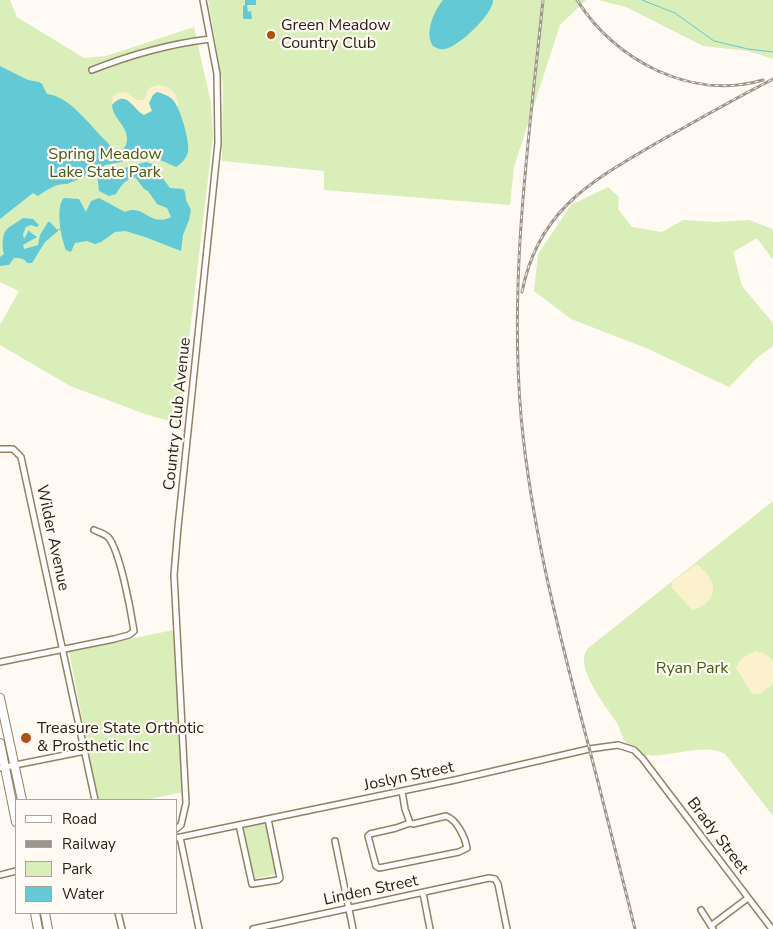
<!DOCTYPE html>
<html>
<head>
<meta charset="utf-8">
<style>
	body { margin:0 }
	#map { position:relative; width:773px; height:929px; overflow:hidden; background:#fffaf4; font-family:"Nunito Sans",sans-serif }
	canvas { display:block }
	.legend { position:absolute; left:15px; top:799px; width:162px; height:115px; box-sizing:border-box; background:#fffaf4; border:1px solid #a9a39b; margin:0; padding:6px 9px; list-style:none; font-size:15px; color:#292116 }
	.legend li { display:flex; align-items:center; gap:10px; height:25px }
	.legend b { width:25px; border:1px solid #a9a39b }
</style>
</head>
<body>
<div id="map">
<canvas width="773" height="929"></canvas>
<ul class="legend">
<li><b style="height:6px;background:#fff"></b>Road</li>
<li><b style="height:6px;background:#9b958c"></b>Railway</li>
<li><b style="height:14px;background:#d9eeb9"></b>Park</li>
<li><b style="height:14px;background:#62c9d5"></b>Water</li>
</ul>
</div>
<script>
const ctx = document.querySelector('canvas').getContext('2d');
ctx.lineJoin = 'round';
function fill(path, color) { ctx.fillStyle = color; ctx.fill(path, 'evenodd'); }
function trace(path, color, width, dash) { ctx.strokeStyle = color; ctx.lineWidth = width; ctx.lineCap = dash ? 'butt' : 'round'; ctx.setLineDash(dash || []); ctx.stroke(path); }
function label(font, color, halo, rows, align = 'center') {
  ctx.font = font + ' "Nunito Sans",sans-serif'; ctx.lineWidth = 4.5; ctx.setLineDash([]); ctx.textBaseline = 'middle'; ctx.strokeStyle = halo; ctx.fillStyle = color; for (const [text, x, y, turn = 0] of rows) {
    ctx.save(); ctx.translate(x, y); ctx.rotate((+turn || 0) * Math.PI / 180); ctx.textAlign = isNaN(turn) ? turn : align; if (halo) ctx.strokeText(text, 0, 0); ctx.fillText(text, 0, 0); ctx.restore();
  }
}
fill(new Path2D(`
	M0,0H10L17,17L84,58L106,56L194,27L211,103L213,137L179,424L142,413L70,386L0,345V325L19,291L0,282Z
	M208,0H586L560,25L514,167L510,205L324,190V171L222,161L223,85Z
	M598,0H773V59L748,51L703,46L626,7Z
	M608,187L619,197L618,209L632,227L662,232L683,220L716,222L749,220L773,229V260L757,238L733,252L742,286L773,323V346L757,358L729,387L646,348L571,319L534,291L538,254L571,205Z
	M773,501V816L725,754C706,742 669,758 646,755C641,755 630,748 627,744C622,738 620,729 617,723C606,706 574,668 587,649Z
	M173,630L183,792L145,800H98L69,652Z
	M264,824L266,826L276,874L255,879L243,830L245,827Z`), '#d9eeb9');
fill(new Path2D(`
	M159,85C172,87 179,95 178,108C173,99 167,94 157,92L150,107L152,111L144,115L115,102L112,105L113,96L118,93L125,92L137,100H143L146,96L147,91L151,87Z
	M696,564C718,578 721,603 692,610L672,588V582Z
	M757,651L767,655L773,661V684L760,694H752L736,668C740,657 747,654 757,651Z`), '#fbf1cc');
fill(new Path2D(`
	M245,0H256V5H247L248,12L251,11L252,19H243V6L245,5Z
	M443,0H493C494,13 458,48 444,49C440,50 437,48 433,46C424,33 434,11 443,0Z
	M0,66L28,80L39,82L42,84L47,94C70,96 91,127 107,142C109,144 112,148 115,150C122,154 127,146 127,139C127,125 113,119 112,105C127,88 133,110 144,115L152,111L149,103L153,95L157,92C162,93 167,95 172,99C180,106 190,141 188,152C186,159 182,163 176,167L142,152L121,162L105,165L102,168V171L106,173L146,162L152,164L170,188L183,189L185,192L186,200L191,210L189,220L183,235L181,251L145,237L125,231L115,232L101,242L95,244L87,241L75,243L71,252L66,250C61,239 55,206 64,198L79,199L86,212L91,201L99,198L125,212C144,203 150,228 171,217L167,208L157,204L148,191L144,189L135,177C124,180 121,186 116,194L109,196L99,191L97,173H93L67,184C57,183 46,190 38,196L33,193L0,219Z
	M23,218L33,219L39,225L37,227L31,225L26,227L23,234L24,239L29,230L30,232L37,237L23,245L24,249L38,245L40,235L48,222H50L58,231L45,242L32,263H27C24,258 20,258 14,258L9,265L0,266V257L4,254C2,248 2,235 6,230C10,226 18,222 23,218Z`), '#62c9d5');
trace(new Path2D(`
	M642,0L675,13L714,41L748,49L773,52
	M57,230L61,229`), '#62c9d5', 1);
const minor = new Path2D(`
	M92,70C130,55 169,44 210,39
	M0,449H13L21,457L95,800
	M0,662L114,639L129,635L134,631C131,612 120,550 108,537C105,534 98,532 94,530
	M0,768L85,751
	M402,791L405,809L410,823
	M446,816C457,820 465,837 467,848L459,852L379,868L376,866L368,836L370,834L396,828L410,823L413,824Z
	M239,825L252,884L278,880L280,878L268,819
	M176,829L181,825L186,803L174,575L178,527L218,143L217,74L203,0
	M180,837L199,929
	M176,838L455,780L589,749L618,745L634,750L642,758L772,929
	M335,841L353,929
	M0,875L16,871
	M423,893L430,929
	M701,910L713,929
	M118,913L122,929
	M712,925L748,898
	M253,929L489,878L495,879L498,884L507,929`);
const highway = new Path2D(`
	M0,698L22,800
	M0,743L16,822
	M35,913L38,929
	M45,913L48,929`);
trace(minor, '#928063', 8);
trace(highway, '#928063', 10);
trace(minor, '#fff', 5);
trace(highway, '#fff', 8);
const rail = new Path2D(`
	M543,0C529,138 509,277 521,416C531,525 558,630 586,736C603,800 619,865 635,929
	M577,0C615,61 692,101 763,80
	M522,292C538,209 592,181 660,141C697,120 734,99 773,79`);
trace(rail, '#9b958c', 3);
trace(rail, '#fffaf4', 1, [4]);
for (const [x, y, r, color] of [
	[271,35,5,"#b14f15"],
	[26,738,6,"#b14f15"]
]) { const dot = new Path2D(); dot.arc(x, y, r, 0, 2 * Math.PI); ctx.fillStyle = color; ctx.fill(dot); trace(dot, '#fffaf4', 2); }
label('16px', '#292116', '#fffaf4', [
	["Green Meadow",281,26],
	["Country Club",281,44],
	["Treasure State Orthotic",37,729],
	["& Prosthetic Inc",37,747]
], 'left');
label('16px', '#455b10', '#fffaf4', [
	["Spring Meadow",105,155],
	["Lake State Park",105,173],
	["Ryan Park",692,669]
]);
label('16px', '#292116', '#fffaf4', [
	["Country Club Avenue",178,414,-84],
	["Wilder Avenue",52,538,78],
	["Joslyn Street",409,777,-12],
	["Brady Street",717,836,53],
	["Linden Street",371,891,-12]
]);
</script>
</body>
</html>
